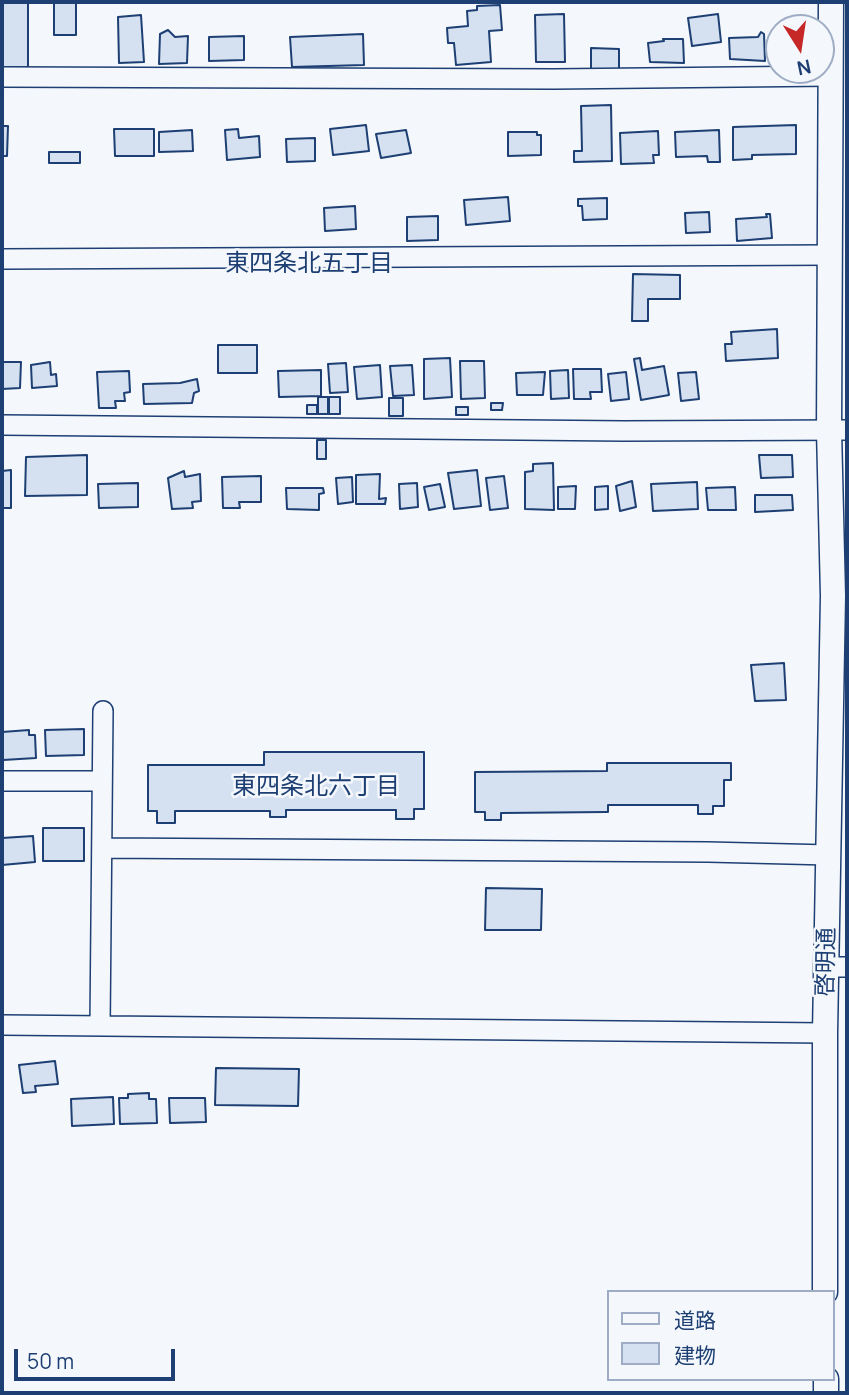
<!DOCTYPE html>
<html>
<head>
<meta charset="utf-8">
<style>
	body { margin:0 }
	#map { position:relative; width:849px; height:1395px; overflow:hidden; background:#f4f7fb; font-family:Manrope,"Noto Sans JP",sans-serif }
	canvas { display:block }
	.frame { position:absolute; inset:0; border:4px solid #1d3f73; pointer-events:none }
	.legend { position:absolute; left:607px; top:1290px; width:228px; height:91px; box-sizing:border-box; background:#f4f7fb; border:2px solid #9eadc5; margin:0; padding:9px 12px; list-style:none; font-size:21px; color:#1d3f73 }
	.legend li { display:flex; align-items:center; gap:14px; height:35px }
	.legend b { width:35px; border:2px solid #9eadc5 }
	.north { position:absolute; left:765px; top:14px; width:70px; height:70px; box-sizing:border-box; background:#f4f7fb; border:2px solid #9eadc5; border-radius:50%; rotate:168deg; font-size:19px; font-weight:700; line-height:28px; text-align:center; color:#1d3f73 }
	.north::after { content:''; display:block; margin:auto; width:24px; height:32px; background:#c62828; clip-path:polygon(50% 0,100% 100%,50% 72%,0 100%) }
	.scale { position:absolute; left:14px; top:1349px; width:161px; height:32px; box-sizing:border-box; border:4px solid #1d3f73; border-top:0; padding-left:9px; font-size:21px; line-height:24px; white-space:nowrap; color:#1d3f73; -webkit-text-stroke:5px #f4f7fb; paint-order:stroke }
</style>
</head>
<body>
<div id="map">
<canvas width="849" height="1395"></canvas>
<div class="frame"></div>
<ul class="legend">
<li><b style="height:9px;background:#f4f7fb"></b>道路</li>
<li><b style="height:19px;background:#d5e0f0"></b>建物</li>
</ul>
<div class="north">N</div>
<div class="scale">50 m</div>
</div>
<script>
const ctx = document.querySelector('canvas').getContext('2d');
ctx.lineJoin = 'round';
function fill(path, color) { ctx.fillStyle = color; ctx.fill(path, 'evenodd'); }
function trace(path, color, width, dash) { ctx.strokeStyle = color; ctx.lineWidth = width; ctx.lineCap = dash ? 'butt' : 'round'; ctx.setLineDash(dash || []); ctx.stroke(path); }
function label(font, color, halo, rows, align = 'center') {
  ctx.font = font + ' Manrope,"Noto Sans JP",sans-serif'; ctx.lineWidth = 5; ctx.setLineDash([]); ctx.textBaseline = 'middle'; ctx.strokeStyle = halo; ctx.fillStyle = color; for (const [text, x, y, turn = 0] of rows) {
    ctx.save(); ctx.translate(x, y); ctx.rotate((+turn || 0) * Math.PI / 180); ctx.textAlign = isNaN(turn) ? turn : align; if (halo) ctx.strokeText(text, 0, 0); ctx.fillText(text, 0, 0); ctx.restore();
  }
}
const building = new Path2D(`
	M2,2H28V67L2,68Z
	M54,3H76V35H54Z
	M500,5L502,30L489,31L491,62L456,65L454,43H448L447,28L468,26L467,11L477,10V6Z
	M564,14L565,62H536L535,15Z
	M718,14L721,42L692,46L688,18Z
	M141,15L144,62L119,63L118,17Z
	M168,30L175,37L188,36L187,63L159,64L160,34Z
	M761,32L764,34L765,61L730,59L729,38L758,37Z
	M363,34L364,65L292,67L290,37Z
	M244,36V60L209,61V37Z
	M663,39H683L684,63L650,62L648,43L664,41Z
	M591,48L619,49V70L591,69Z
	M611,105L612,161L574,162V151H582L581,106Z
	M366,125L369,151L333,155L330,129Z
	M796,125V154L752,155V159L733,160V127Z
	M2,126H8L7,156H2Z
	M114,129H154V156H115Z
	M238,129L239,138L259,136L260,157L227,160L225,130Z
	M192,130L193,151L159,152V132Z
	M406,130L411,153L381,158L376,134Z
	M719,130L720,162H708L707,156L676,157L675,132Z
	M658,131L659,155H653L654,163L621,164L620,133Z
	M508,132H537V135H541V155L508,156Z
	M315,138V161L287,162L286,139Z
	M49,152H80V163H49Z
	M508,197L510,221L466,225L464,200Z
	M607,198V219L583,220L582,206H578V199Z
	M355,206L356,229L325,231L324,208Z
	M709,212L710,232L686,233L685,213Z
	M766,214H770L772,238L737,241L736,219L767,217Z
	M438,216V240L407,241V217Z
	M633,274L680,275V299H648V321H632Z
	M777,329L778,358L726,361L725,344H732L731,332Z
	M218,345H257V373H218Z
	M450,358L452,397L424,399V359Z
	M640,358L642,370L664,366L669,395L641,400L634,359Z
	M460,361H484L485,398L461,399Z
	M2,362H21L20,388L2,389Z
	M50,362L51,375L56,374L57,386L32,388L31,365Z
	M346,363L348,392L330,393L328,364Z
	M380,365L382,397L357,399L354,367Z
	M412,365L414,395L393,396L390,366Z
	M573,369H601L602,392H590L591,399H574Z
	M321,370V396L279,397L278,371Z
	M568,370L569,398L551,399L550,371Z
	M129,371L130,392L124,393L125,401H115L116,408H99L97,372Z
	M545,372L543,395H517L516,373Z
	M626,372L629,399L611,401L608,374Z
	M696,372L699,399L681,401L678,373Z
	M197,379L199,391L194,393L192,403L144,404L143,384L180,383Z
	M318,397H328V414H318Z
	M329,397H340V414H329Z
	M389,398H403V416H389Z
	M491,403H503L502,410H491Z
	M307,405H317V414H307Z
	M456,407H468V415H456Z
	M317,440H326V459H317Z
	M87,455V495L25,496L26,457Z
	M759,455H792L793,477L761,478Z
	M553,463L554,510L525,509V472L533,471V464Z
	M11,470V508H2V471Z
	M477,470L481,506L454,509L448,473Z
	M184,471L185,477L200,474L201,501L192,502L193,508L172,509L168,478Z
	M380,474L379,499L386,498L385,504H356V475Z
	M261,476V502H239L240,508H223L222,477Z
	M504,476L508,508L490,510L486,478Z
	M352,477L353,502L338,504L336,478Z
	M632,481L636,507L620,511L616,486Z
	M697,482L698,509L653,511L651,484Z
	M138,483V507L99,508L98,484Z
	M417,483L418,507L400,509L399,484Z
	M440,484L445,507L429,510L424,487Z
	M576,486L575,509H558V487Z
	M608,486V509L595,510V487Z
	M735,487L736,510H708L706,488Z
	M286,488H323L324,493L319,494V510L287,509Z
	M755,495H792L793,510L755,512Z
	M784,663L786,700L755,701L751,665Z
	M84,729V755L46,756L45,730Z
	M29,730V735H35L36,758L3,760L2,732Z
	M264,752H424V809H414V819H396V810H286V817H270V811H175V823H157V811H148V765H264Z
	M607,763H731V780H724V806H713V814H698V805H608V812H606L501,813V820H485V812H475V772L607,771Z
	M43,828H84V861H43Z
	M33,836L35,862L2,865V838Z
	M486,888L542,889L541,930H485Z
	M55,1061L58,1084L35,1086L36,1092L23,1093L19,1065Z
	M216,1068L299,1069L298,1106L215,1105Z
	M149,1093V1099H156L157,1123L120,1124L119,1098H128V1094Z
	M113,1097L114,1124L72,1126L71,1099Z
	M169,1098H205L206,1122L170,1123Z`);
fill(building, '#d5e0f0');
trace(building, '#1d3f73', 2);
const minor = new Path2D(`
	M2,77L554,79L830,76
	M2,259L830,255
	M2,425L624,431L847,430
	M2,781H102
	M102,848L708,852L829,855
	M826,967H847
	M2,1025L825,1033
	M100,1026L103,711`);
const tertiary = new Path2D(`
	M825,1292V1033L833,596L829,430L831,2
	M826,1379V1393`);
trace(minor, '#1d3f73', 22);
trace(tertiary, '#1d3f73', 27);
trace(minor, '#f4f7fb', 19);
trace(tertiary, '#f4f7fb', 24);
label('23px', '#1d3f73', '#f4f7fb', [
	["啓明通",827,962,-89]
]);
label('24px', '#1d3f73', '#f4f7fb', [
	["東四条北五丁目",309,264],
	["東四条北六丁目",316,787]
]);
</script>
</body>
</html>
